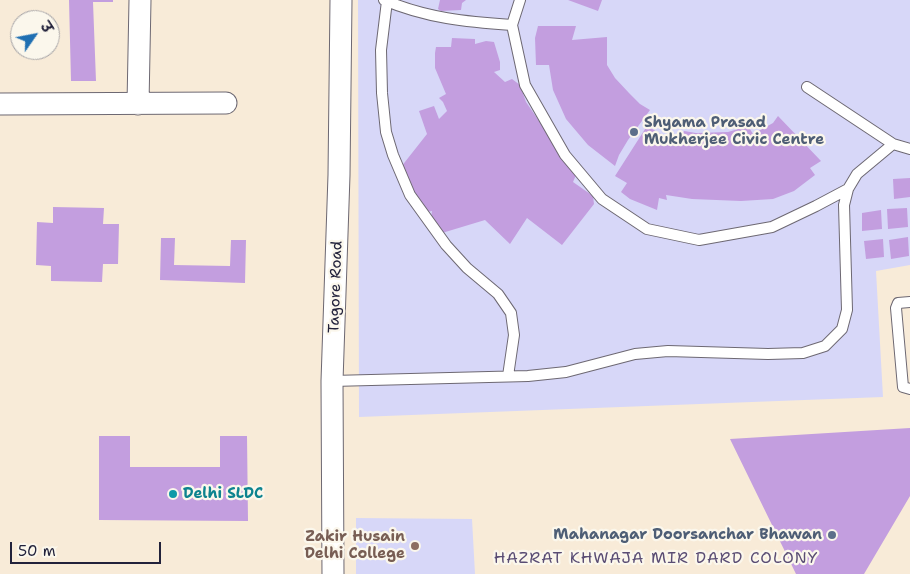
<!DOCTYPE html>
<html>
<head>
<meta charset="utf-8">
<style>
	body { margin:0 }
	#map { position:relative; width:910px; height:574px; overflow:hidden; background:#f8ebd8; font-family:"Shantell Sans","Playpen Sans Deva",sans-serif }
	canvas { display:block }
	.north { position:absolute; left:10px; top:10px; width:50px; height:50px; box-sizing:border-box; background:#fbf7ec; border:1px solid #a4a2a5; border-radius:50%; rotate:57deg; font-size:14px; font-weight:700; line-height:20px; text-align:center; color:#22223b }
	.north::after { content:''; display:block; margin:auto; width:18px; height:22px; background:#1f6fb2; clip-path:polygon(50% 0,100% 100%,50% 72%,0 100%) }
	.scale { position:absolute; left:10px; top:542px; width:151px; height:22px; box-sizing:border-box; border:2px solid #22223b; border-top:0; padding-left:6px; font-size:15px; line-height:18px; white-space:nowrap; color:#22223b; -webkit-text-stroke:4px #fbf7ec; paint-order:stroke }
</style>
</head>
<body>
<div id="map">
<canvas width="910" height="574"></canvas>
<div class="north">उ</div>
<div class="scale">50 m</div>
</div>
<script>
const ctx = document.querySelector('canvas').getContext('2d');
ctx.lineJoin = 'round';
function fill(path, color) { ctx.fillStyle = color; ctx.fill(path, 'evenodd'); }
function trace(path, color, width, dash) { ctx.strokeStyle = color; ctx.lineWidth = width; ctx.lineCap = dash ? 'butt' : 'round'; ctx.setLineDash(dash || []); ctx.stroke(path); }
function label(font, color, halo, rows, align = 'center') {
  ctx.font = font + ' "Shantell Sans",sans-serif'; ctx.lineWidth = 4.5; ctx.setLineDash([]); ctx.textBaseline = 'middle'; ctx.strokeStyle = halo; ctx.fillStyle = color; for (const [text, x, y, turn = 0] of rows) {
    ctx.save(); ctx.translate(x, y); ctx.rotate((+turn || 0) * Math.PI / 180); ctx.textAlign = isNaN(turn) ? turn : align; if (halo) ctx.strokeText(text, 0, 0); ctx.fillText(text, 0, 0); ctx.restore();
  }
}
fill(new Path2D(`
	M358,0H910V265L876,271L883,397L359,417Z
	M356,518L472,519L475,574H356Z`), '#d7d7f8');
fill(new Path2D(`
	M69,0H113V2H93L96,81H71Z
	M440,0H466L462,3L461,10L441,11L438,9Z
	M568,0H602L598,11Z
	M538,26H576L572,40L607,37V65L615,78L629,93L640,104L650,110L628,140L619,155L615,166L588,145L566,119L553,90L549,65H536L535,38Z
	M452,38L475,39V44L486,41L494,42L500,62V70L494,72L505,82L512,79L520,85L526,102L576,175L573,182L593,196L594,204L562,245L527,218L510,244L485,220L442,233L431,218L432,211L427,212L407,180L409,178L401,167L427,134L419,111L434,106L439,119L447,111L443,102L439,98L446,94L435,68V53L436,47H451Z
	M778,116L821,161L810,168L815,175L794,191L773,199L741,201L692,199L666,195L667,200L659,198L657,210L630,199L621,192L627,183L615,176L647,126L666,137L680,139L684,131L696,133L728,132L748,126L753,134L773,123Z
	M910,178V197L894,199L893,179Z
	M53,207L104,208L103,224H119L118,264H103L102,282L51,281V266L36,265L37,222L53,223Z
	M907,208L908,227L888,229L887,209Z
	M881,210L882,229L862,231V213Z
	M908,237L909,256L891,259L889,240Z
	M161,238H175L174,265L230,266L231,240H246L245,283L160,280Z
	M883,239L884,257L866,259L864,241Z
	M910,428V496L864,574H796L730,439Z
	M99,436H130V467H220V436H247L248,521L99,520Z`), '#c39edf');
const service = new Path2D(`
	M384,0C426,18 467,22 512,25
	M520,0L512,25L525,85L565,155L602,199L647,229L699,240L772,227L816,206L848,189L857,174L893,144
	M387,1L381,50L382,93L386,132L393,155L410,195L446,245L467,268L498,294L511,313L514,335L508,376
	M807,87L893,144L910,149
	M910,302L898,303L896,308L903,387L910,389
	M332,381L528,376L566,372L635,354L668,351L768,354L803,353L825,346L842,329L847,310L844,205L848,189`);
const minor = new Path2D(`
	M0,104L226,103
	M138,104L140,0
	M333,574L332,381L339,175L341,0`);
trace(service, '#6d6872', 12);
trace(minor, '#6d6872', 23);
trace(service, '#fff', 10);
trace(minor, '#fff', 21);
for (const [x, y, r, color] of [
	[634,132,5,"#5c6f8a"],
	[173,494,5,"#0f9aa8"],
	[832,535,5,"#5c6f8a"],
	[415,546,5,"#8d6e63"]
]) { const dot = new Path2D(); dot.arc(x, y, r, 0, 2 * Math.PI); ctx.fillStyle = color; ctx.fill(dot); trace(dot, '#fbf7ec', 2); }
label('bold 15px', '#4e5e75', '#fbf7ec', [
	["Shyama Prasad",644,123],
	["Mukherjee Civic Centre",644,140],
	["Mahanagar Doorsanchar Bhawan",822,535,"right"]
], 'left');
label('15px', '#22223b', '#fbf7ec', [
	["Tagore Road",336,287,-88]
]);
label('bold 15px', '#0d838f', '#fbf7ec', [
	["Delhi SLDC",183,494]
], 'left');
label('bold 15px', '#785e54', '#fbf7ec', [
	["Zakir Husain",405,537],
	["Delhi College",405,554]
], 'right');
ctx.letterSpacing = '1px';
label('16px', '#5a4d74', '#fbf7ec', [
	["HAZRAT KHWAJA MIR DARD COLONY",656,559]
]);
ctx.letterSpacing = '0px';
</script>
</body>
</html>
